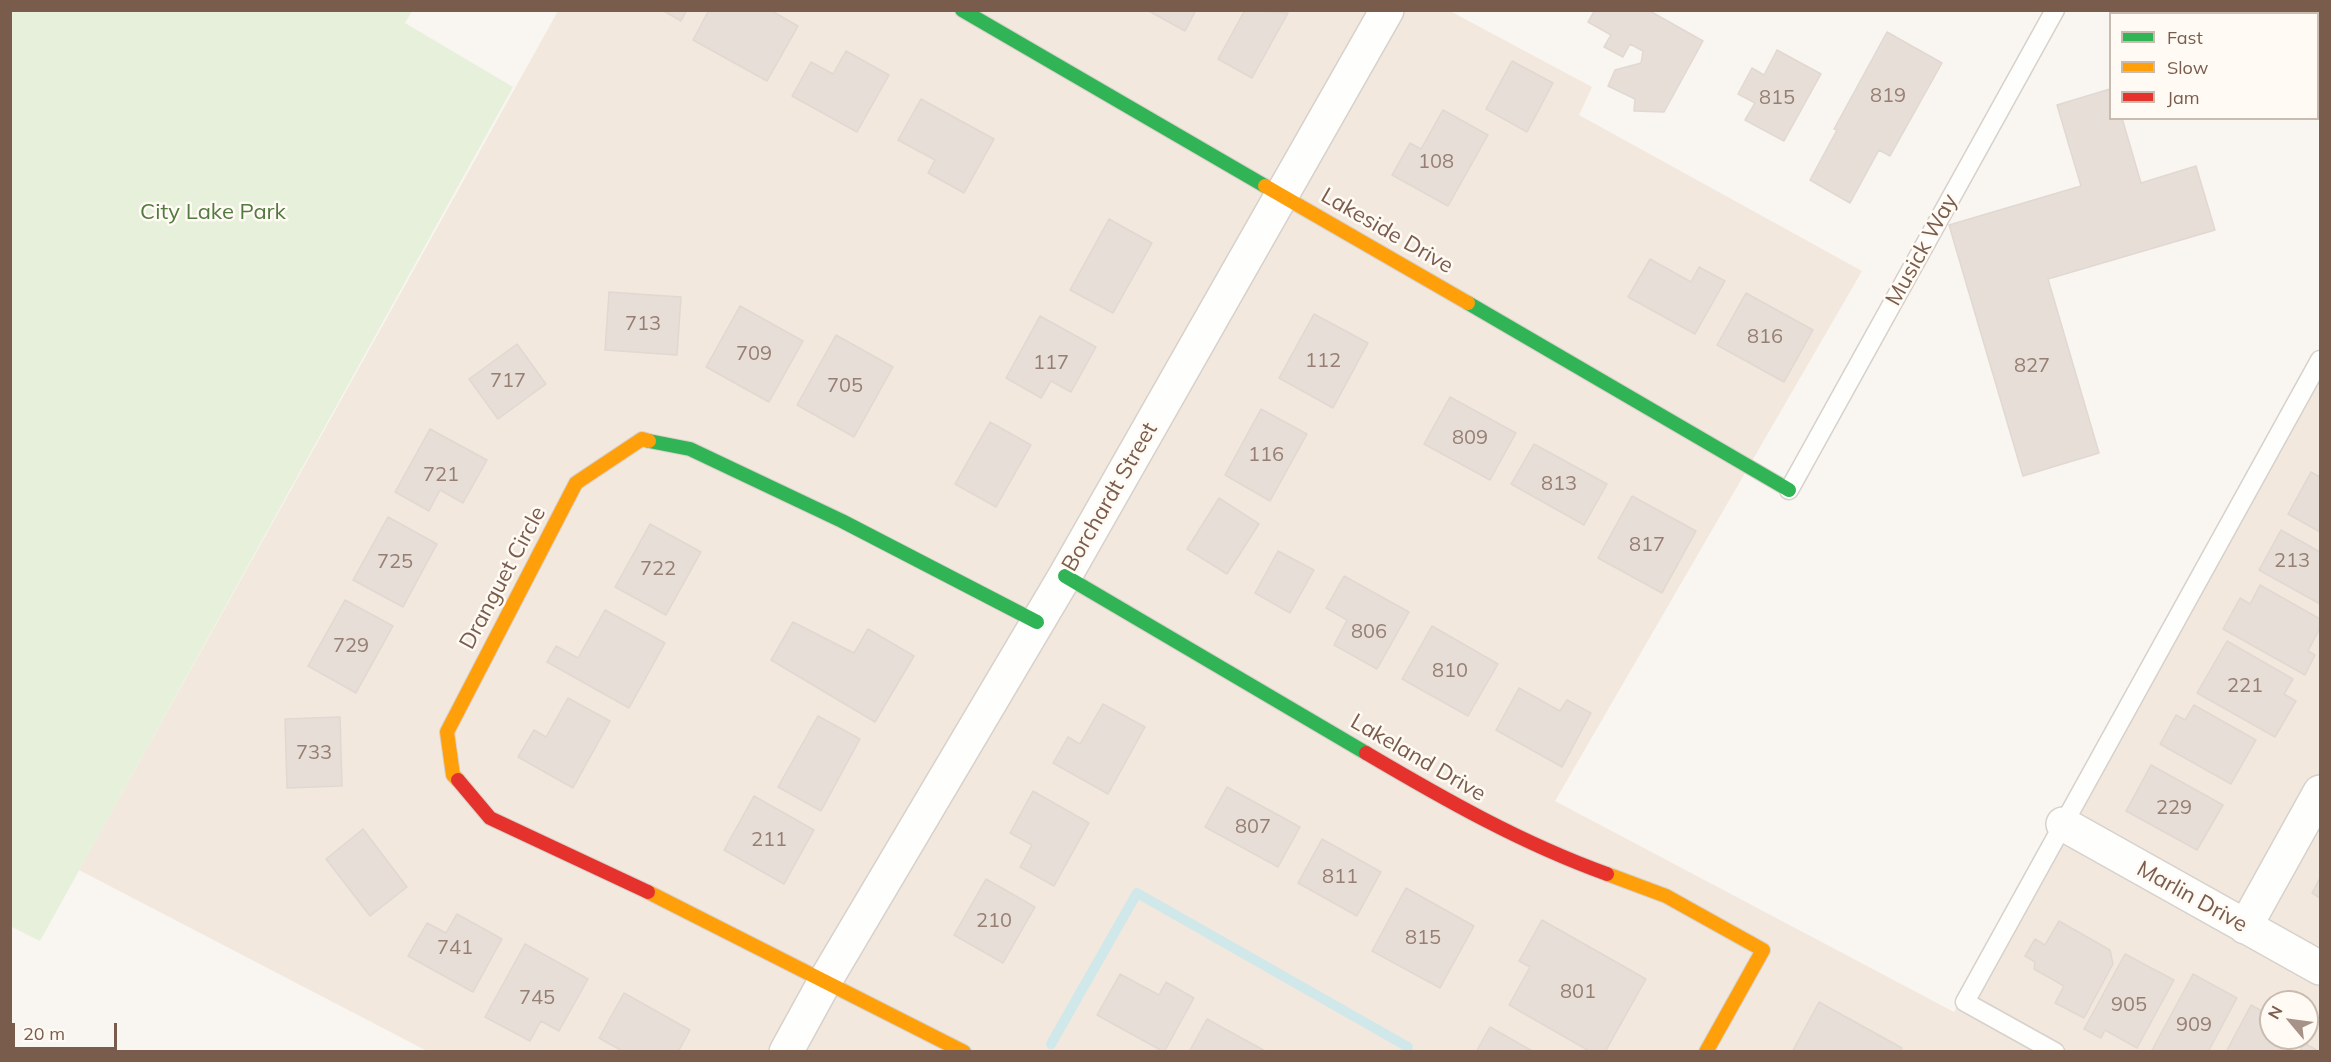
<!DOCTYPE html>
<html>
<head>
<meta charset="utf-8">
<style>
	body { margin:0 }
	#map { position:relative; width:2331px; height:1062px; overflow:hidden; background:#f9f5f0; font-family:Mulish,sans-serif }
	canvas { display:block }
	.frame { position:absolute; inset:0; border:12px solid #7a5c4d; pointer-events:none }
	.legend { position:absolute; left:2109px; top:12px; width:210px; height:108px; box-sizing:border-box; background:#fffaf3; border:2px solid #cabbb1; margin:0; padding:8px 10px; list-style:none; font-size:18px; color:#7a5c4d }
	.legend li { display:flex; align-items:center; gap:12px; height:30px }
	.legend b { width:30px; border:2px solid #cabbb1 }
	.north { position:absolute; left:2259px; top:990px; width:60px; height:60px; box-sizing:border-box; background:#fffaf3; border:2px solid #cabbb1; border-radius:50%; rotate:299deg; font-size:16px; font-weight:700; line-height:24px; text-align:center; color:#7a5c4d }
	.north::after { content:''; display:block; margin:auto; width:21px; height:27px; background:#a69286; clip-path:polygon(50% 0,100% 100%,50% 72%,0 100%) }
	.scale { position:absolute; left:12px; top:1023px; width:105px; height:27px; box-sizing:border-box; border:3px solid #7a5c4d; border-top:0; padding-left:8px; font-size:18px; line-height:21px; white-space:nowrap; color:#7a5c4d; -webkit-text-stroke:4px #fffaf3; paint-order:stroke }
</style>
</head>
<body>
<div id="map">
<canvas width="2331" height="1062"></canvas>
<div class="frame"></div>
<ul class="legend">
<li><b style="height:8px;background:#30b455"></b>Fast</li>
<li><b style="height:8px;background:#ff9f0a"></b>Slow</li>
<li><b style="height:8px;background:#e5322d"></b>Jam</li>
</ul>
<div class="north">N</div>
<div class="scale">20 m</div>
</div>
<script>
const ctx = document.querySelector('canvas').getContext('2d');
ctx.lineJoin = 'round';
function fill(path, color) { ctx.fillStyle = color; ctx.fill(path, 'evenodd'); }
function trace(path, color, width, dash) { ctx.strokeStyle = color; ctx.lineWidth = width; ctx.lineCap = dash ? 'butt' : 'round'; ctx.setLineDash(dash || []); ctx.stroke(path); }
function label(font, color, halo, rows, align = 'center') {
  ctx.font = font + ' Mulish,sans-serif'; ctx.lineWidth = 5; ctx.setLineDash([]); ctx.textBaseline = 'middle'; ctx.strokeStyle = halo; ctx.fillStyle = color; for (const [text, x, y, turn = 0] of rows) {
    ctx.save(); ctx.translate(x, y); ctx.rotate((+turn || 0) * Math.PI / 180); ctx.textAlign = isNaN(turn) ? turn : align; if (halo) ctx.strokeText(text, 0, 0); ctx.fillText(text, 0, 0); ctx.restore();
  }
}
fill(new Path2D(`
	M558,11H1450L1592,87L1579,115L1862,271L1555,801L1954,1012L2320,356V1051H427L79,870ZM2271,1002H2307V1038H2271Z`), '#f2e8de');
fill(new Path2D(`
	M10,11H412L405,23L513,87L40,941L10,926Z`), '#e7f0db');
trace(new Path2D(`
	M1051,1044L1137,893L1408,1047`), '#d0e8ea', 10);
const building = new Path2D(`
	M662,10H687L681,21Z
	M709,10H770L798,26L767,81L693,40Z
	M1147,10H1196L1185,31Z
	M1245,10L1288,13L1252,78L1218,59Z
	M1595,10H1648L1703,41L1664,112L1634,111L1635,99L1608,86L1615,70L1641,63L1643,51L1630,44L1623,57L1604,47L1611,35L1588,22Z
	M1887,32L1942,63L1890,156L1879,150L1850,203L1810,180L1837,130L1834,129Z
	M1777,50L1821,74L1784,141L1745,120L1755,103L1738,94L1752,68L1764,75Z
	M846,51L889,75L857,132L792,96L811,62L833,74Z
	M1512,61L1553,83L1527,132L1486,109Z
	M2110,89V118H2122L2141,183L2196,166L2215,230L2048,279L2099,453L2023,476L1949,225L2081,186L2057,105Z
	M921,99L994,139L964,193L928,173L935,160L898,140Z
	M1443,110L1488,135L1448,206L1392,175L1410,143L1421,149Z
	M1109,219L1152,243L1113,313L1070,290Z
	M1650,259L1691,282L1699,267L1725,281L1695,334L1628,297Z
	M609,292L681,297L677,355L605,350Z
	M1746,293L1813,330L1784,382L1717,345Z
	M740,306L803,341L769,402L706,367Z
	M1314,314L1368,343L1333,408L1279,378Z
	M1040,316L1096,347L1071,392L1051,381L1041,398L1006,378Z
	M836,335L893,367L854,437L797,405Z
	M517,344L546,384L498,419L469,379Z
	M1450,397L1516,433L1490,480L1424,444Z
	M1261,409L1307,434L1270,501L1225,475Z
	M990,422L1031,445L996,507L955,484Z
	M430,429L487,460L463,503L440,490L429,511L395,492Z
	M1534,444L1607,484L1584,525L1511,484Z
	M2311,472L2320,477V532L2288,514Z
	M1632,496L1696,531L1662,593L1598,558Z
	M1219,498L1259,524L1227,574L1187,549Z
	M388,517L437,544L403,607L353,580Z
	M650,524L701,552L666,615L615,587Z
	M2281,530L2320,552V604L2259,570Z
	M1278,551L1314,570L1290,613L1255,593Z
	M1344,576L1409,612L1377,669L1334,645L1347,620L1326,608Z
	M2260,585L2320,619V628L2308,651L2315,655L2305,675L2223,629L2240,598L2250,604Z
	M345,600L393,626L356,693L308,666Z
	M605,610L665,643L629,708L547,662L556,646L578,658Z
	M793,622L854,653L868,629L914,656L875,722L771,660Z
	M1432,626L1498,664L1468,716L1402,679Z
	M2227,641L2293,679L2284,694L2296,701L2275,737L2197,693Z
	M1519,688L1560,711L1567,700L1591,713L1562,767L1496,730Z
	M568,698L610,721L573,788L518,757L534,730L546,737Z
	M1103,704L1145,727L1108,794L1053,763L1068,737L1080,744Z
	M2194,705L2256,740L2231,784L2160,744L2176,715L2185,720Z
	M818,716L860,739L821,811L778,787Z
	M340,717L342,786L287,788L285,719Z
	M2151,765L2223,805L2197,850L2126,811Z
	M1227,787L1300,827L1278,867L1205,827Z
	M1033,791L1089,823L1054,886L1020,867L1032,845L1010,833Z
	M754,796L814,830L784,884L724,850Z
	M363,829L407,887L370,916L326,859Z
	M1322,839L1381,872L1357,916L1298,883Z
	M2320,878V898L2312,893Z
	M986,879L1035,907L1003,963L954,935Z
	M1406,888L1474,926L1440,988L1372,951Z
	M457,914L502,939L473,992L408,956L427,923L446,933Z
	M1542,920L1646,979L1605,1052H1591L1509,1005L1530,967L1519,961Z
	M2059,921L2110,950L2113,964L2084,1018L2055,1003L2064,986L2034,969L2035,962L2025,956L2035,939L2045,945Z
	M525,944L588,979L559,1031L541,1021L530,1041L485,1017Z
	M2125,954L2174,980L2137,1048L2105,1030L2101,1038L2084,1029Z
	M1120,974L1159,995L1166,982L1194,998L1164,1052L1097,1015Z
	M2193,974L2237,998L2208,1052H2151Z
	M624,993L690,1030L678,1052H624L599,1038Z
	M1819,1002L1902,1048L1900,1052H1792Z
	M2251,1005L2271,1016V1038H2296L2289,1052H2226Z
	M1207,1019L1267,1052H1189Z
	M1490,1027L1534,1052H1476Z
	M2304,1043L2320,1052H2299Z`);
fill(building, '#e6ded7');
trace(building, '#e2d8d2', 1.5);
const lane = new Path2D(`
	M1789,490L2055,10
	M2055,1052L1965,1002L2320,360`);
const street = new Path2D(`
	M2063,824L2320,968
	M2245,927L2320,792
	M786,1052L825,981L1065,576L1387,10`);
const fast = new Path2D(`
	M962,10L1265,186
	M1468,303L1789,490
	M649,441L690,449L842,521L1037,622
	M1065,576L1366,753`);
const slow = new Path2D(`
	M1265,186L1468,303
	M458,780L453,775L447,732L576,483L642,439L649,441
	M1607,874L1666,896L1763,950L1706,1052
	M648,892L964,1052`);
const jam = new Path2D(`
	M1366,753C1444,799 1521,843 1607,874
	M458,780L490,818L648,892`);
trace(lane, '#d7d1cb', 21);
trace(street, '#d7d1cb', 36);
trace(fast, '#d9d2cb', 16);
trace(slow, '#d9d2cb', 16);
trace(jam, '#d9d2cb', 16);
trace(lane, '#fefefd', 18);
trace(street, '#fefefd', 33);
trace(fast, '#30b455', 14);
trace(slow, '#ff9f0a', 14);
trace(jam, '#e5322d', 14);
label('20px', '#977e72', null, [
	["819",1888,96],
	["815",1777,98],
	["108",1436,162],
	["713",643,324],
	["816",1765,337],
	["709",754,354],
	["112",1323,361],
	["117",1051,363],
	["827",2032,366],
	["717",508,381],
	["705",845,386],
	["809",1470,438],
	["116",1266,455],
	["721",441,475],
	["813",1559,484],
	["817",1647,545],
	["213",2292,561],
	["725",395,562],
	["722",658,569],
	["806",1369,632],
	["729",351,646],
	["810",1450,671],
	["221",2245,686],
	["733",314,753],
	["229",2174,808],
	["807",1253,827],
	["211",769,840],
	["811",1340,877],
	["210",994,921],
	["815",1423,938],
	["741",455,948],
	["801",1578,992],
	["745",537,998],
	["905",2129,1005],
	["909",2194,1025]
]);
label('22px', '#537a41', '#fffaf3', [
	["City Lake Park",213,212]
]);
label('22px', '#7a5c4d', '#fffaf3', [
	["Lakeside Drive",1387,231,30],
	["Musick Way",1922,250,-61],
	["Borchardt Street",1110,497,-60],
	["Dranguet Circle",503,578,-62],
	["Lakeland Drive",1418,758,30],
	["Marlin Drive",2192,897,29]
]);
</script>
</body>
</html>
